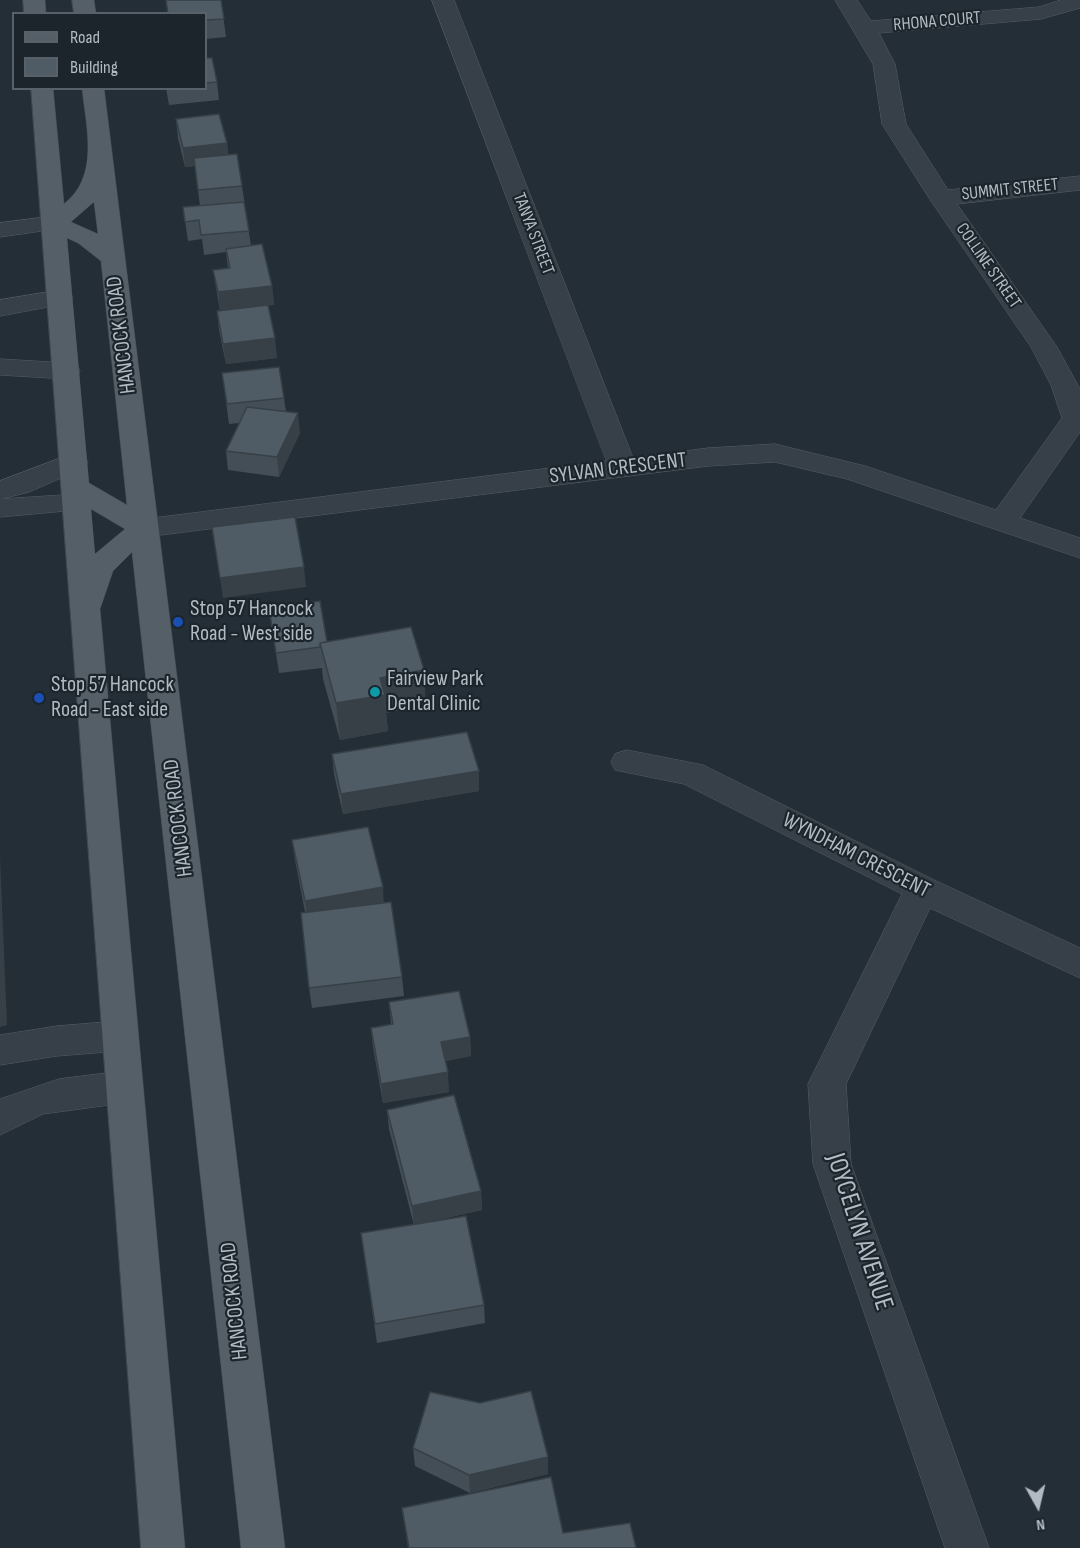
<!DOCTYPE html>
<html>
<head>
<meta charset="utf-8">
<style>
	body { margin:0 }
	#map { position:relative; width:1080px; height:1548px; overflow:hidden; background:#242e37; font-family:"Sofia Sans Condensed",sans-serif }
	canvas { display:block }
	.legend { position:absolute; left:12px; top:12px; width:195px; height:78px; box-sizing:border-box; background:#1c252c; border:2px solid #586169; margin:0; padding:8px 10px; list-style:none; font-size:18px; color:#b2bbc4 }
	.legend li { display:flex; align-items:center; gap:12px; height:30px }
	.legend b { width:30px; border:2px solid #586169 }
	.north { position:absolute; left:1008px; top:1476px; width:60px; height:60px; -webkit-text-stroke:4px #1c252c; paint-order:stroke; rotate:172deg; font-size:16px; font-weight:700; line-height:24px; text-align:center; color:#b2bbc4 }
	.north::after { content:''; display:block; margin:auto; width:21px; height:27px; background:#b2bbc4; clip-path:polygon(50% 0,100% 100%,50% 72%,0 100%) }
</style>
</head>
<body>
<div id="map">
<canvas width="1080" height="1548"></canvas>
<ul class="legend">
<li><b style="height:8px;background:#555f67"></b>Road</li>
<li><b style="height:16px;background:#4f5b65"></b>Building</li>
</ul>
<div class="north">N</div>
</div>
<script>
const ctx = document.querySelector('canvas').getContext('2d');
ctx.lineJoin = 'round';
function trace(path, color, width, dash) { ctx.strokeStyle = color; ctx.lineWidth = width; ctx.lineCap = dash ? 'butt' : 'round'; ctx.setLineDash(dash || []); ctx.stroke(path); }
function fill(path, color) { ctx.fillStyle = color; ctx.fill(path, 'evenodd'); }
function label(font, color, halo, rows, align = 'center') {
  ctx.font = font + ' "Sofia Sans Condensed",sans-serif'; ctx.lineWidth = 4.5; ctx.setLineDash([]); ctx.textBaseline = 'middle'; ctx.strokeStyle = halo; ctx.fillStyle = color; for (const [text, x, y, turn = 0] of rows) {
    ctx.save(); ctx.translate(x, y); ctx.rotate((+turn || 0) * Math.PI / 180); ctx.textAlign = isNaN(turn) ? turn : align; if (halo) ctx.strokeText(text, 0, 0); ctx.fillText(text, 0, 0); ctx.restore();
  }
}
const minor = new Path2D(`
	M432,0H454L633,458L708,448L775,444L865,466L996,510L1062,418L1051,385L1031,347L929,198L882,124L873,64L835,0H857L871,21L1039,7L1061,0H1080V8L1041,19L879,33L895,64L906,124L948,190L1080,176V190L957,204L1057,347L1080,389V432L1020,518L1080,538V558L847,479L775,462L708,466L145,537L135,535L130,528L135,521L145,519L606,461Z
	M54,216L63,218L66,223L63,228L0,237V223Z
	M60,290L69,293L73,298L69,303L0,316V300Z
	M0,359L67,363L77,365L80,371L77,377L67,379L0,375Z
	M74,453L84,456L88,462L84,468L29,492L1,499L77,494L87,497L91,503L87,509L0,517V481Z
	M627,750L703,765L934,880L1080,948V978L930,908L846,1084L851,1164L989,1548H945L813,1164L808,1084L902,894L684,784L615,770L611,762L615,754Z
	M119,1021L132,1025L137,1036L132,1047L119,1051L57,1056L0,1065V1035L57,1026Z
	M124,1071L137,1076L143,1087L137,1098L124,1103L43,1114L0,1135V1099L59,1079Z`);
const major = new Path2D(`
	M23,0H45L46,14H24Z
	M72,0H94L96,14H74Z
	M31,88H53L64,204C100,176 86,127 82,88H104L285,1548H241L132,552L113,571L100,609L185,1548H141ZM94,202L98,234L71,222ZM67,238L78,243L101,261L127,505L89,483ZM91,509L125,529L95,554Z`);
trace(minor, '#555e65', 1);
trace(major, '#404951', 1);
fill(minor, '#374048');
fill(major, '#555f67');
fill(new Path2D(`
	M221,0L226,37L206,39V14Z
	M206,46L207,58L217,82L219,100L169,105L166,88H206Z
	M176,119L227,143L228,155L242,186L251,246L272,286L274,305H268L277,358L226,364L219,330L217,311H220L213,270L228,268L226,252L204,255L202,239L188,241L183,207L200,206L195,166L185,167L178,138Z
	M222,373L284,398L286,412L300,433L279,477L228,470L226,451L239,423L229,424Z
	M269,608L327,642L426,706L386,713L388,731L340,740L323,679L322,668L279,673Z
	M332,754L479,771V791L343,814L334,774Z
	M292,840L384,903L402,977L404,996L312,1008L309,988L305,912L295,860Z
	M389,1002L470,1037L471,1056L445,1061L449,1092L383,1103L373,1047L371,1028L391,1024Z
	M387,1110L481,1191L482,1210L428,1222L484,1305L485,1323L377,1343L361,1233L414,1225L389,1129Z
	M480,1403L548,1457V1474L470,1493L415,1466L413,1448Z
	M402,1508L563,1533L636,1548H408Z`), '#444e57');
fill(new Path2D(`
	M206,49L208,67L206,68Z
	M227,143L229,162L185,167L183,148Z
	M272,286L274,305L220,311L218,292Z
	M275,338L277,358L226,364L223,344Z
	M298,413L300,433L279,477L277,457Z
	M304,567L306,587L223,598L220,578Z
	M424,670L426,706L386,713L388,731L340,740L336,703L380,678Z
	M479,771V791L343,814L341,794Z
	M0,857L7,1025L0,1027Z
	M383,887L384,907L307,921L305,901Z
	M470,1037L471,1056L442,1062L441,1042Z
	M448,1072L449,1092L383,1103L381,1084Z
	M481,1191L482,1210L414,1225L412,1206Z
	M548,1457V1474L470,1493L469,1475Z`), '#374047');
const building = new Path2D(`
	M166,0H221L224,19L206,20V14H168Z
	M206,58H212L217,82L206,83Z
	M219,114L227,143L183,148L176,119Z
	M237,154L242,186L198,190L194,158Z
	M244,202L249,231L201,235L199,220L185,222L183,207Z
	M262,244L272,286L218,292L213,270L230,268L226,249Z
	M268,305L275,338L223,344L217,311Z
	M279,367L284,398L227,404L222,373Z
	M247,407L298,413L277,457L226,451Z
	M295,517L304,567L220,578L212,527Z
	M320,601L327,642L320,643V647L276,653L269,608Z
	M411,627L424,670L380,678L385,695L336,703L320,643Z
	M467,732L479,771L341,794L332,754Z
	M368,827L383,887L305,901L292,840Z
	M391,902L402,977L309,988L301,913Z
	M459,991L470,1037L441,1042L448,1072L381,1084L371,1028L393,1024L389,1002Z
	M454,1095L481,1191L412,1206L387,1110Z
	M466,1216L484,1305L375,1324L361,1233Z
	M531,1391L548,1457L469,1475L413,1448L430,1392L480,1403Z
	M551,1477L563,1533L630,1523L636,1548H409L402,1508Z`);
fill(building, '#4f5b65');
trace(building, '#374047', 1.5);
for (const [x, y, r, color] of [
	[178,622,6,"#1a4fb4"],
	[375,692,6,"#0f9aa8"],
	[39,698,6,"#1a4fb4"]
]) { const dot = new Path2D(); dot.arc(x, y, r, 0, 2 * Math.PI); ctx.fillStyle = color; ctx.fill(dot); trace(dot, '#1c252c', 2); }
label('18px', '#b2bbc4', '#1c252c', [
	["RHONA COURT",937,22,-5],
	["SUMMIT STREET",1010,190,-6],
	["TANYA STREET",533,234,69],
	["COLLINE STREET",988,266,55]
]);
label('22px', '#b2bbc4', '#1c252c', [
	["HANCOCK ROAD",122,335,-97],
	["SYLVAN CRESCENT",618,469,-7],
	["HANCOCK ROAD",179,818,-97],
	["WYNDHAM CRESCENT",856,856,27],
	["HANCOCK ROAD",235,1301,-96]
]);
label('22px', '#b2bbc4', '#1c252c', [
	["Stop 57 Hancock",190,609],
	["Road - West side",190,634],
	["Fairview Park",387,679],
	["Dental Clinic",387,704],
	["Stop 57 Hancock",51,685],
	["Road - East side",51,710]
], 'left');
label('27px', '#b2bbc4', '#1c252c', [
	["JOYCELYN AVENUE",859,1232,72]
]);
</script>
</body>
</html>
